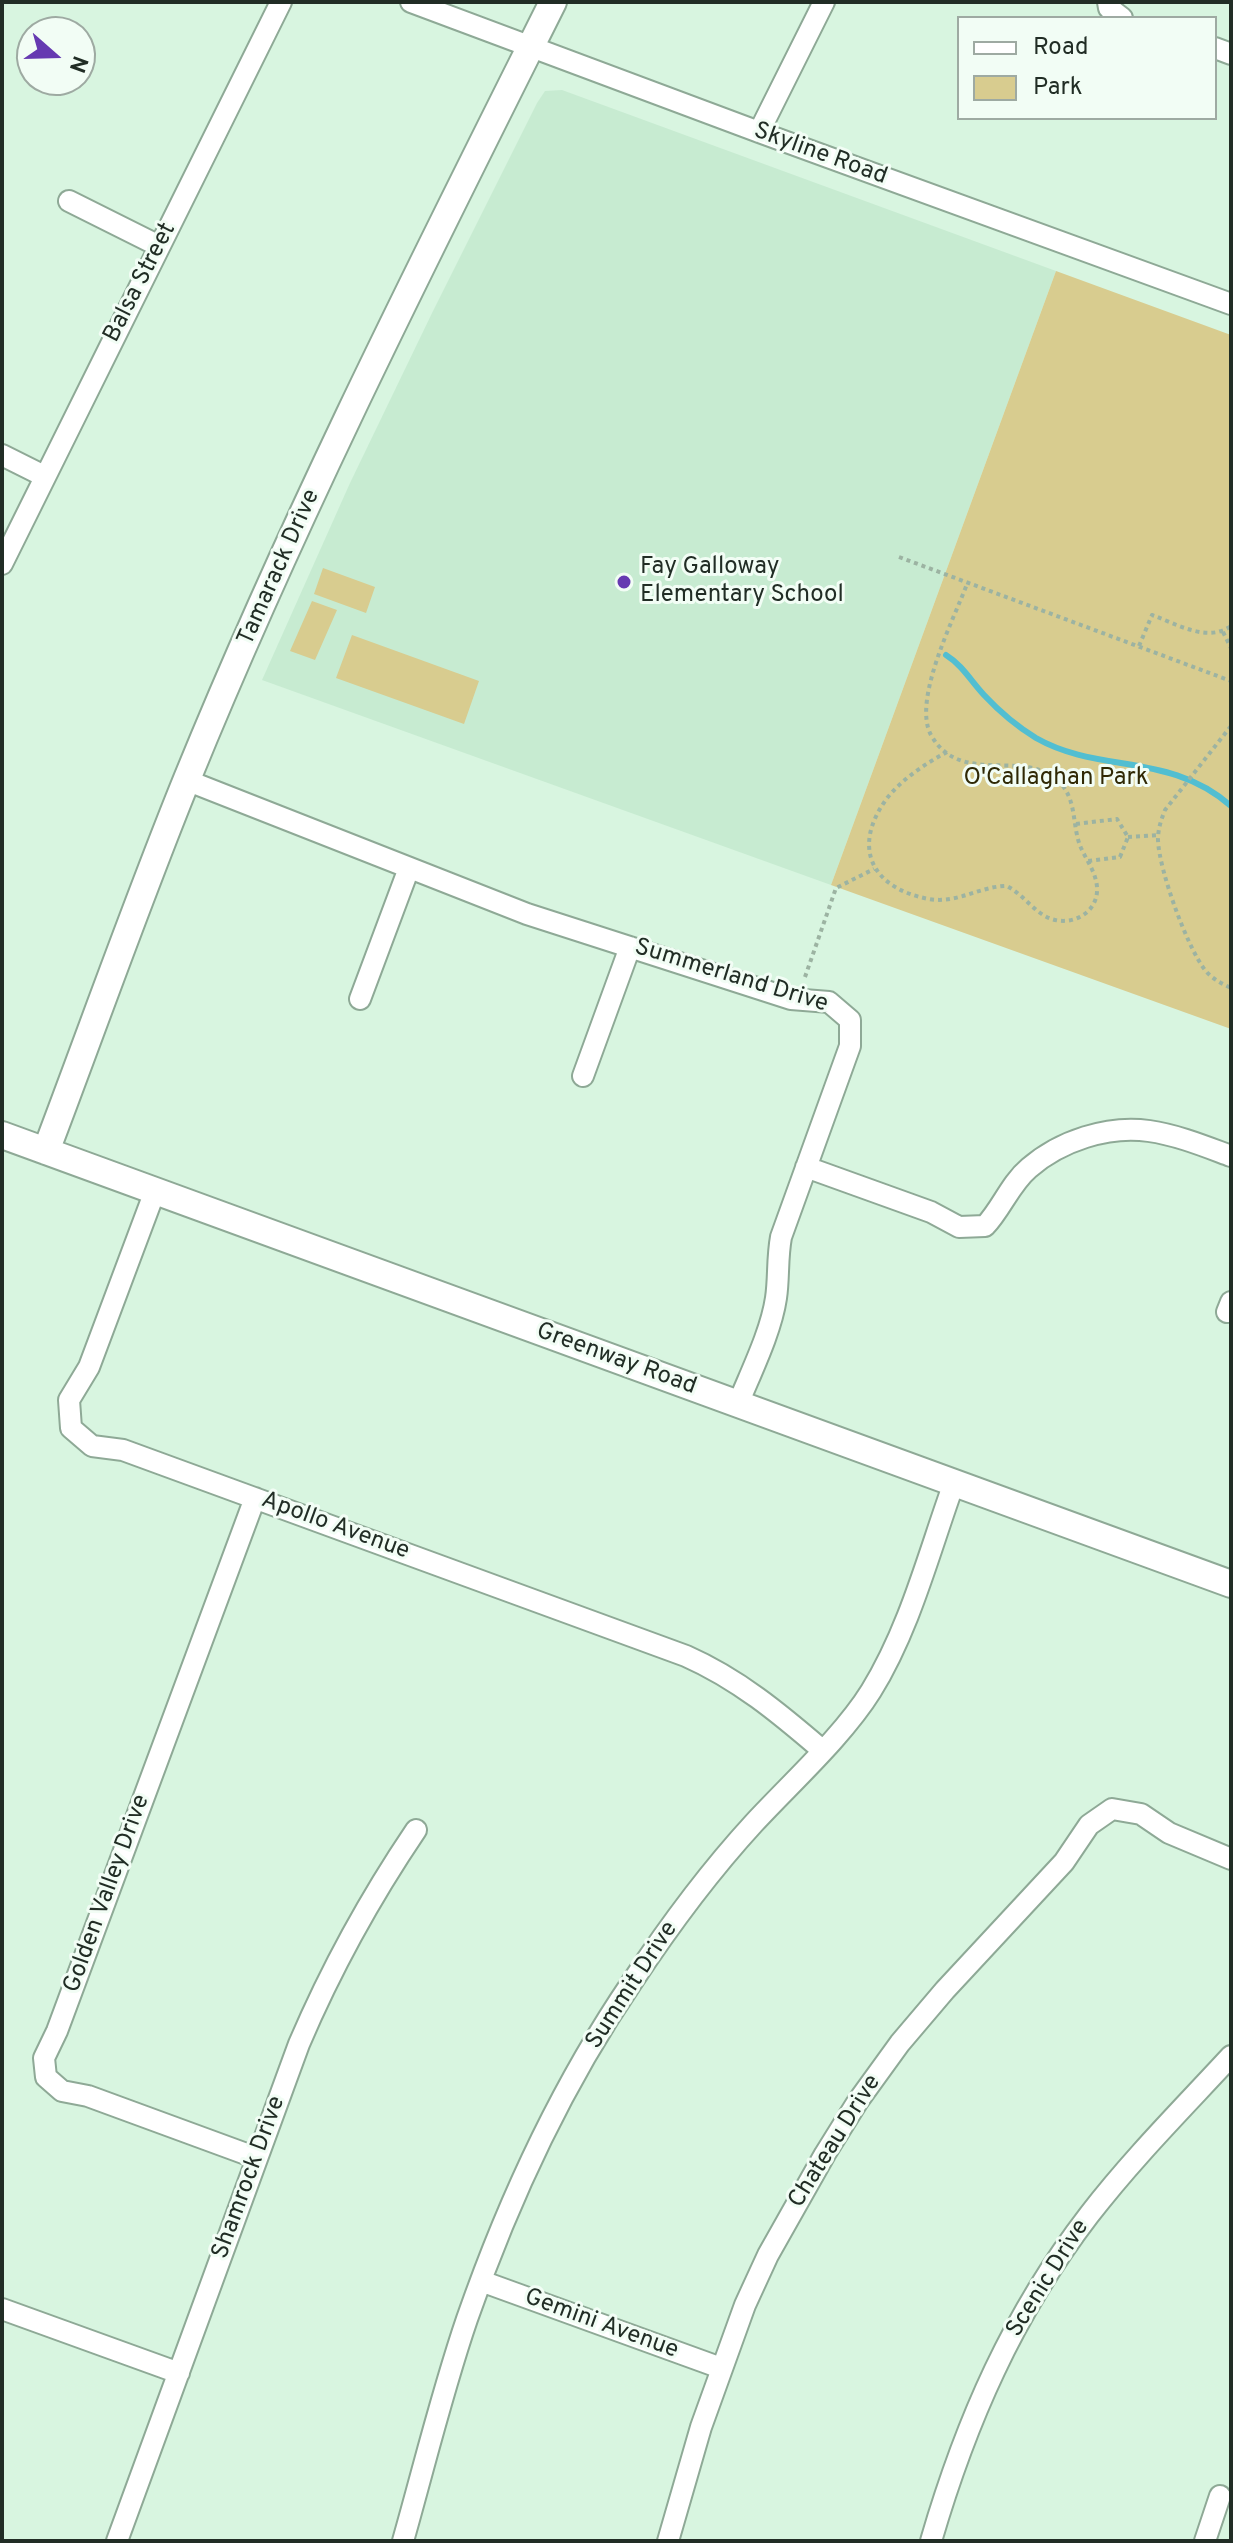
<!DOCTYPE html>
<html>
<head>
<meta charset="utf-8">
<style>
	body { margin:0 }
	#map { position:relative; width:1233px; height:2543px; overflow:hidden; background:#d8f5e0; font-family:Overpass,sans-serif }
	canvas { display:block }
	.frame { position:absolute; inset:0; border:4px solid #212d25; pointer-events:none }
	.legend { position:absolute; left:957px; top:16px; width:260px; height:104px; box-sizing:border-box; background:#f2fdf5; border:2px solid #9eaaa2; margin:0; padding:10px 14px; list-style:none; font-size:24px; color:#212d25 }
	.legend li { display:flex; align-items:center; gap:16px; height:40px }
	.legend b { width:40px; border:2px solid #9eaaa2 }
	.north { position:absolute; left:16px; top:16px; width:80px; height:80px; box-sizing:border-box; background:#f2fdf5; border:2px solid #9eaaa2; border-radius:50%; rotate:110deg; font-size:22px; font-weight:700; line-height:32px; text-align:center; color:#212d25 }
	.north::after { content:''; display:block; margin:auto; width:28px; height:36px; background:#663ab1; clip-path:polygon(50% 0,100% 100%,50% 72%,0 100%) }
</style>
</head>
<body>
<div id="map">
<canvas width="1233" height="2543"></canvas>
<div class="frame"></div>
<ul class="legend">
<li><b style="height:10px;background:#fff"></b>Road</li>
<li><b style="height:22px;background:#d8cc8f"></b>Park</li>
</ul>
<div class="north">N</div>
</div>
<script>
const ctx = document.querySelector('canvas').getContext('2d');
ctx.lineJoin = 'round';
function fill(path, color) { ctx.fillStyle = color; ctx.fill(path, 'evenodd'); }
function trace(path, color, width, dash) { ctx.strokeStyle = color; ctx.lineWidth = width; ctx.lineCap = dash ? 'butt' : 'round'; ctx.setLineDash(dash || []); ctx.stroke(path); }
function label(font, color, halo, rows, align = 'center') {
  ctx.font = font + ' Overpass,sans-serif'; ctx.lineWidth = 6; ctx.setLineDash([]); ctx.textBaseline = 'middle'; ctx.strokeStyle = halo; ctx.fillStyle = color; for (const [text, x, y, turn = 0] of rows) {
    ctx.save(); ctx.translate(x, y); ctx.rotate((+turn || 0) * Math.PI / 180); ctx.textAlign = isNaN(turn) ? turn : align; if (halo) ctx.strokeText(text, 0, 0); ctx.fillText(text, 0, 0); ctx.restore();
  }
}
fill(new Path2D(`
	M562,90L1056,271L831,885L262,680L350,483L433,311L537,103L545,91Z`), '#c7ebd1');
fill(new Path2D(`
	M1056,271L1231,335V1029L831,885Z
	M323,568L375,587L366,613L314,594Z
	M312,601L337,610L315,660L290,651Z
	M352,635L479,681L464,724L336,678Z`), '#d8cc8f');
trace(new Path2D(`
	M946,655C962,665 971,681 984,695C998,710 1018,727 1036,738C1099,774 1170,752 1231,806`), '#52bed1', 6);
const minor = new Path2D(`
	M411,2L759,132L1231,304
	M1108,2L1109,8L1122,18
	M1215,48L1231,54
	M759,132L824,2
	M69,201L159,246
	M2,455L44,476
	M2,564L281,2
	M186,780L527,914L791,999L829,1002L850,1020V1046L781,1237C777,1259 779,1278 776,1298C771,1332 751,1372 738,1404
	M360,999L409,868
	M583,1076L630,947
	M806,1167L931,1212L959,1227L985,1226C1002,1208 1010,1184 1029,1168C1060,1141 1108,1125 1149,1131C1177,1135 1204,1146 1231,1156
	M155,1191L89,1367L69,1400L71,1428L92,1446L123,1450L686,1656C738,1679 779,1713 822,1750
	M1227,1312L1231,1302
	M255,1498L57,2031L44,2058L46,2077L62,2091L88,2096L257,2158
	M481,2281L721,2368
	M2,2309L179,2373
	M117,2541L299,2044C331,1969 370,1898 416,1830
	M403,2541C424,2467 442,2392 467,2319C508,2201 562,2085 632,1982C669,1926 709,1872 754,1823C791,1783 843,1736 871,1691C910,1628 929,1552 954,1483
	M668,2541L701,2427L745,2305L768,2255L825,2154L858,2101L900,2043L945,1990L1064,1862L1089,1825L1112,1809L1141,1814L1169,1833L1231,1859
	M931,2541C966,2421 1013,2314 1089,2215C1133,2158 1183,2108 1231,2056
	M1205,2541L1220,2496`);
const tertiary = new Path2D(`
	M2,1135L1231,1584
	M46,1151C93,1027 137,902 187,779C295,514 425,258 553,2`);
trace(minor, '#8ea996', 24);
trace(tertiary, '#8ea996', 30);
trace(new Path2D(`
	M899,557L1231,681
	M1223,632L1231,648
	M1139,646L1152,615C1177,624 1207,643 1231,626
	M1231,726L1165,810C1161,820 1158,829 1158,840C1159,870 1187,947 1205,970C1212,979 1221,983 1231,988
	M947,752C925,764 900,780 885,801C851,850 874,889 929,899C957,904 980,886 1007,886C1022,894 1031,908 1045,916C1067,929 1099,915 1097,887C1096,873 1087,861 1081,848C1072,827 1077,803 1062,785C1029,745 961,789 931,735C912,700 954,619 967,584
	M1076,824L1117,819L1128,837L1120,857L1088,861
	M1128,837L1159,835
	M805,977L836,888L874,869`), '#9cb3a2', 4, [4, 4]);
trace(minor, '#fff', 20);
trace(tertiary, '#fff', 26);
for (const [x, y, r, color] of [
	[624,582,8,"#663ab1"]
]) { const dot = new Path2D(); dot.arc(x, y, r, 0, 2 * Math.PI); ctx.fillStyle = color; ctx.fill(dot); trace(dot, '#f2fdf5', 3); }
label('24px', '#212d25', '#f2fdf5', [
	["Skyline Road",820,155,20],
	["Balsa Street",141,283,-63],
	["Tamarack Drive",280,568,-66],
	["Summerland Drive",731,977,17],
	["Greenway Road",616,1360,20],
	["Apollo Avenue",335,1527,20],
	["Golden Valley Drive",108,1894,-70],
	["Summit Drive",633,1986,-57],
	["Chateau Drive",836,2142,-58],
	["Shamrock Drive",250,2178,-70],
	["Scenic Drive",1049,2279,-58],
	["Gemini Avenue",601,2325,20]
]);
label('24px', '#212d25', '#f2fdf5', [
	["Fay Galloway",640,568],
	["Elementary School",640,596]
], 'left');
label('24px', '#302905', '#f2fdf5', [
	["O'Callaghan Park",1056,779]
]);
</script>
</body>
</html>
